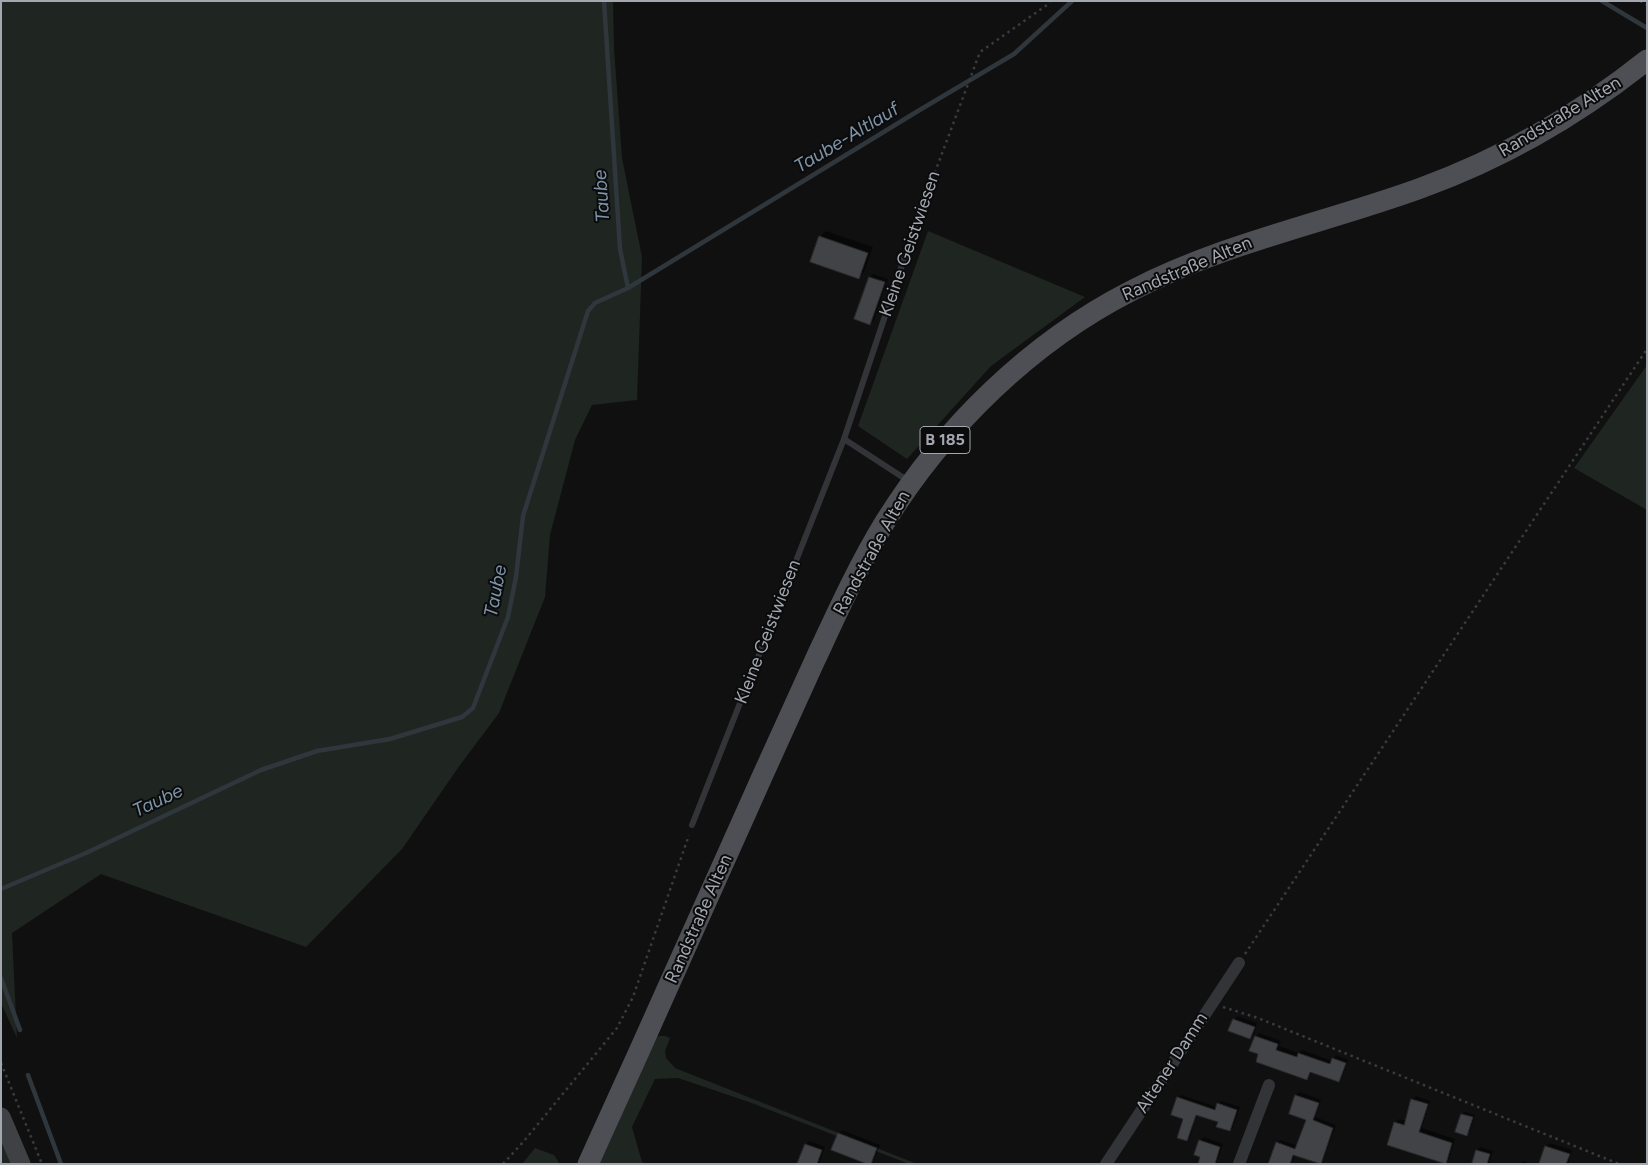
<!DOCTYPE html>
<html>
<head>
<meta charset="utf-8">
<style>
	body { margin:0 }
	#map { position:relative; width:1648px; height:1165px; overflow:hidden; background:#101011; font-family:Figtree,sans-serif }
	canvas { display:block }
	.frame { position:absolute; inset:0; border:2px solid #a3a7b0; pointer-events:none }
</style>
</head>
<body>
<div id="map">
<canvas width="1648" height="1165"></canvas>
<div class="frame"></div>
</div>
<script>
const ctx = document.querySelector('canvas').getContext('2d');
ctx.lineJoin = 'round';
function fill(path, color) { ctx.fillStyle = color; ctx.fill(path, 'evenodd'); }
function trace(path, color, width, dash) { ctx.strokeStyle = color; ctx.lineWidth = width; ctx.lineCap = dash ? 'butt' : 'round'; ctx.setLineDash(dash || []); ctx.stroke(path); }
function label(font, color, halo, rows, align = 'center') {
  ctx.font = font + ' Figtree,sans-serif'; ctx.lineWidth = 4; ctx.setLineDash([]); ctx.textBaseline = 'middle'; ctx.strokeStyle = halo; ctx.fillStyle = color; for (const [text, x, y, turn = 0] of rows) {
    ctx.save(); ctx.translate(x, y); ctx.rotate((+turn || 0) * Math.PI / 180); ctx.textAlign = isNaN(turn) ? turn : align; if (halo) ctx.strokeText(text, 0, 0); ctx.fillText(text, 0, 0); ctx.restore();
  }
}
fill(new Path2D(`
	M1,1H613L614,48L622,158L642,257L637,400L592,405L575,440L550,535L545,597L499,713L460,765L402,849L306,947L101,874L12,933L17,1038L1,1003Z
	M928,231L1085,297L991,366L907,459L858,426Z
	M1647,365V510L1574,468Z
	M659,1036H665L670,1038L665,1051L666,1058L675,1068L917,1164H909L749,1102L678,1078L655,1079L632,1127L642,1162L647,1164H597L654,1038Z
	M1,1141L11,1164H1Z
	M535,1148L554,1155L560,1164H522Z`), '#1f2520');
fill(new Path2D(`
	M826,231L873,247L864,272L858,278L820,237Z
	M873,274L888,279L874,320L870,323V277Z
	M1237,1016L1257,1023L1254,1034L1250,1037L1234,1020Z
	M1259,1033L1281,1041L1279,1046L1299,1053L1302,1050L1332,1061L1336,1055L1348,1060L1342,1077L1339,1081L1312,1071L1307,1079L1260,1053L1256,1037Z
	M1300,1092L1321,1100L1315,1117L1336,1125L1323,1160L1320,1163L1295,1154L1293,1160L1290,1164L1277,1143L1280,1140L1298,1146L1307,1119L1290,1113L1296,1095Z
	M1181,1095L1217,1107L1221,1101L1240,1107L1233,1127L1230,1130L1219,1122L1197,1114L1190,1137L1187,1140L1185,1118L1178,1098Z
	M1416,1096L1430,1101L1422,1128L1455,1139L1449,1159L1445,1163L1395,1123L1399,1119L1406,1121L1412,1100Z
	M1465,1112L1475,1115L1470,1131L1467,1134L1462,1114Z
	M842,1130L880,1145L874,1160L870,1164L839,1134Z
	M1204,1137L1223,1144L1216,1164H1204L1200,1141Z
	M809,1141L825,1147L819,1164H799L806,1145Z
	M1549,1143L1572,1150L1568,1164H1546V1147Z
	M1481,1147L1493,1151L1489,1164H1473L1477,1150Z
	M1523,1161L1532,1164H1520Z`), '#0007');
trace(new Path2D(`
	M1602,1L1647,28
	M628,288L918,111L1014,54L1072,1
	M1,889L86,853L261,770L317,751L390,739L462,717L473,708L508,617L516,577L523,516L588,311L595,303L628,288L620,249L604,1
	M1,978L20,1030
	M28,1075L61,1164`), '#2f363c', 4.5);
const building = new Path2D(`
	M819,236L868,253L859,279L810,262Z
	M869,277L885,282L870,325L854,319Z
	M1233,1019L1255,1027L1250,1039L1228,1031Z
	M1255,1036L1278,1044L1276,1050L1297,1057L1298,1053L1330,1064L1332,1058L1346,1063L1339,1082L1310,1072L1307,1080L1256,1062L1258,1054L1249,1051Z
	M1295,1095L1319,1103L1313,1120L1333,1128L1321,1164L1293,1155L1290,1164H1268L1276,1142L1295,1149L1306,1120L1289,1114Z
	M1177,1097L1215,1110L1217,1103L1237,1110L1230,1131L1216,1127L1218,1122L1196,1115L1187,1141L1177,1138L1183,1119L1171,1115Z
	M1411,1099L1428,1104L1419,1132L1452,1143L1446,1164L1387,1145L1394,1122L1404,1125Z
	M1461,1114L1473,1117L1467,1136L1455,1132Z
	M838,1133L877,1148L871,1164H867L831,1150Z
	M1199,1140L1220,1147L1215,1164H1198L1200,1157L1194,1155Z
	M805,1144L822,1150L817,1164H797Z
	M1545,1146L1570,1154L1566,1164H1539Z
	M1476,1150L1490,1154L1487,1164H1472Z`);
fill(building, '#424346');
trace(building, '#2a2a2d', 1);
trace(new Path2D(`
	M1640,1L1647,5
	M928,191L980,52L1047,5L1050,1
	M1245,954L1647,349
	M1223,1007L1258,1018L1619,1164
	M1,1063L42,1164
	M503,1164L524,1141L617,1028L633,997L689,835`), '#3a3b3e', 2.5, [2.5, 4]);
trace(new Path2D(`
	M844,439L910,482
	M692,825L844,439L924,199`), '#333438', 6);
trace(new Path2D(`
	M1106,1164L1239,963
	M1239,1164L1269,1085`), '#333438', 12);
trace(new Path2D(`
	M1,1117L21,1164`), '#404145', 19);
trace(new Path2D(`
	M588,1164C641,1048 693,932 745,815C768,763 792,711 815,660C837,613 858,566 885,522C944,427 1031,342 1131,291C1223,243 1325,223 1421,188C1504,158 1578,115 1647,60`), '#4e4f54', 21);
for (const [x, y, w] of [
	[945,440,50]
]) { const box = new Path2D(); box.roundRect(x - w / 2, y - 13.5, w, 27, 4); ctx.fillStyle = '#0b0b0c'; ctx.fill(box); trace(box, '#a3a7b0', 1); }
label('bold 16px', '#a3a7b0', null, [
	["B 185",945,440]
]);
label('18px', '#a3a7b0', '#0b0b0c', [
	["Randstraße Alten",1560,117,-31],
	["Kleine Geistwiesen",910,244,-71],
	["Randstraße Alten",1187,269,-23],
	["Randstraße Alten",872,553,-61],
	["Kleine Geistwiesen",768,632,-69],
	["Randstraße Alten",699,919,-66],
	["Altener Damm",1172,1063,-57]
]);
label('italic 19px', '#7d94a8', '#0b0b0c', [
	["Taube-Altlauf",847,138,-31],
	["Taube",602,196,-94],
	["Taube",496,591,-79],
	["Taube",158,801,-25]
]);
</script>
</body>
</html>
